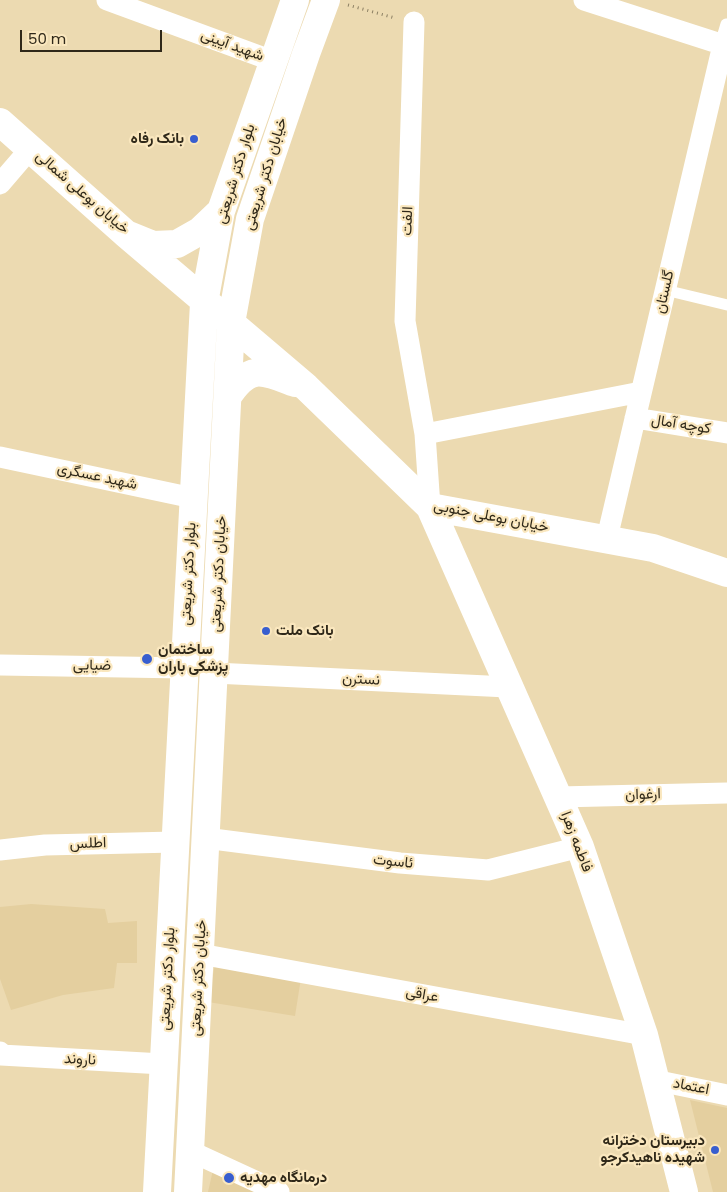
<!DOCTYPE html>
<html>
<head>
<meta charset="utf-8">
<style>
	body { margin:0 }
	#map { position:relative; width:727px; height:1192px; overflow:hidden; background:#ecdab1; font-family:Poppins,sans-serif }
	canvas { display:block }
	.scale { position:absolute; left:20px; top:30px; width:142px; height:22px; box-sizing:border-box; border:2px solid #2f2819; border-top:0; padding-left:6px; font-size:15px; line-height:18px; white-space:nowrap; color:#2f2819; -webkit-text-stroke:4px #fae7be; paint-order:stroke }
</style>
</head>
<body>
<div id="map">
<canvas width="727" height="1192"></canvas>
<div class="scale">50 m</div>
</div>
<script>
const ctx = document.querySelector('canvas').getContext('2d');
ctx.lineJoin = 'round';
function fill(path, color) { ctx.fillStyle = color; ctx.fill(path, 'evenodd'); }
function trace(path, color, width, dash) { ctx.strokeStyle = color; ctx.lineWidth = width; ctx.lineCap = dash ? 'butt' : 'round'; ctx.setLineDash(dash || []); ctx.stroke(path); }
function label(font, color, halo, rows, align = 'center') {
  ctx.font = font + ' Poppins,Vazirmatn,sans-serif'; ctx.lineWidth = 4.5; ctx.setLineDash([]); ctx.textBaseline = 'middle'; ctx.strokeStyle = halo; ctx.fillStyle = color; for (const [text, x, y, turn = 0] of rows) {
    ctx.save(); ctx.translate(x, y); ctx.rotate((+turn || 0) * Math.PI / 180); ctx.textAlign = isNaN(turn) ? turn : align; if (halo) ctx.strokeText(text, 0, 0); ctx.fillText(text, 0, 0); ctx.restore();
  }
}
fill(new Path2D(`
	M31,904L105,909L108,923L137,921V963H117L114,988L63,995L11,1010L0,979V907Z
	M215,964L301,978L295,1016L208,1002Z
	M690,1100L727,1108V1192H713Z
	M213,1170L279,1192H208Z`), '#e4cf9f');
trace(new Path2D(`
	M348,5L395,18`), '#8b7f63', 3, [1, 4]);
trace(new Path2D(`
	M720,44L726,24
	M665,290L727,305`), '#fff', 11);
trace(new Path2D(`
	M107,0L273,61
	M584,0L727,46
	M414,22L405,321L425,434L430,507
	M0,184L30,149
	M635,418L727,433
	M425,434L641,392
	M0,457L193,498
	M607,538L723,45
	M0,665L184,668
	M214,673L508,687
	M559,797L727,793
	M205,838L400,863L488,870L580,847
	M0,850L45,845L175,842
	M200,954L644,1035
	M0,1052L1,1055L163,1064
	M654,1080L727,1095
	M190,1151L279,1192`), '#fff', 21);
trace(new Path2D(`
	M0,122L126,234L153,245L177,244L200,231L221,211
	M126,234L306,387L430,507L653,548L727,573
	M228,396C250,363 263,371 295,383
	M430,507L580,847L644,1035L684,1192
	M157,1192L204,303L221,211L295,0
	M188,1192L231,323L250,219L306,54L326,0`), '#fff', 28);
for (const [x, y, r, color] of [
	[194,139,5,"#385ecf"],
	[266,631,5,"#385ecf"],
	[147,659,6,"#385ecf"],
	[715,1150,5,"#385ecf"],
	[229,1178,6,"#385ecf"]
]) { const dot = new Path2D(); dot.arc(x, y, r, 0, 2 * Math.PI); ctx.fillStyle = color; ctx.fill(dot); trace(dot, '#fae7be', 2); }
label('15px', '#2f2819', '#fae7be', [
	["شهید آیینی",232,46,20],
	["بلوار دکتر شریعتی",236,174,-73],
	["خیابان دکتر شریعتی",266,174,-73],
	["خیابان بوعلی شمالی",82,193,41],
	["الفت",408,221,-88],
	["گلستان",665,292,-77],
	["کوچه آمال",681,425,9],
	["شهید عسگری",97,477,12],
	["خیابان بوعلی جنوبی",491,517,11],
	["بلوار دکتر شریعتی",189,574,-87],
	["خیابان دکتر شریعتی",219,574,-87],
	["ضیایی",92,666,1],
	["نسترن",361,680,3],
	["ارغوان",643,795,-2],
	["فاطمه زهرا",576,842,69],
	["اطلس",88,844,-2],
	["ئاسوت",393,862,6],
	["خیابان دکتر شریعتی",199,978,-87],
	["بلوار دکتر شریعتی",168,979,-87],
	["عراقی",422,995,10],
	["ناروند",80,1060,3],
	["اعتماد",691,1087,11]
]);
label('bold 15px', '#2f2819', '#fae7be', [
	["بانک رفاه",184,139,"right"],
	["بانک ملت",276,631],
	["ساختمان",158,650],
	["پزشکی باران",158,667],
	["دبیرستان دخترانه",705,1141,"right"],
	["شهیده ناهیدکرجو",705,1158,"right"],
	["درمانگاه مهدیه",240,1178]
], 'left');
</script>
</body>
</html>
